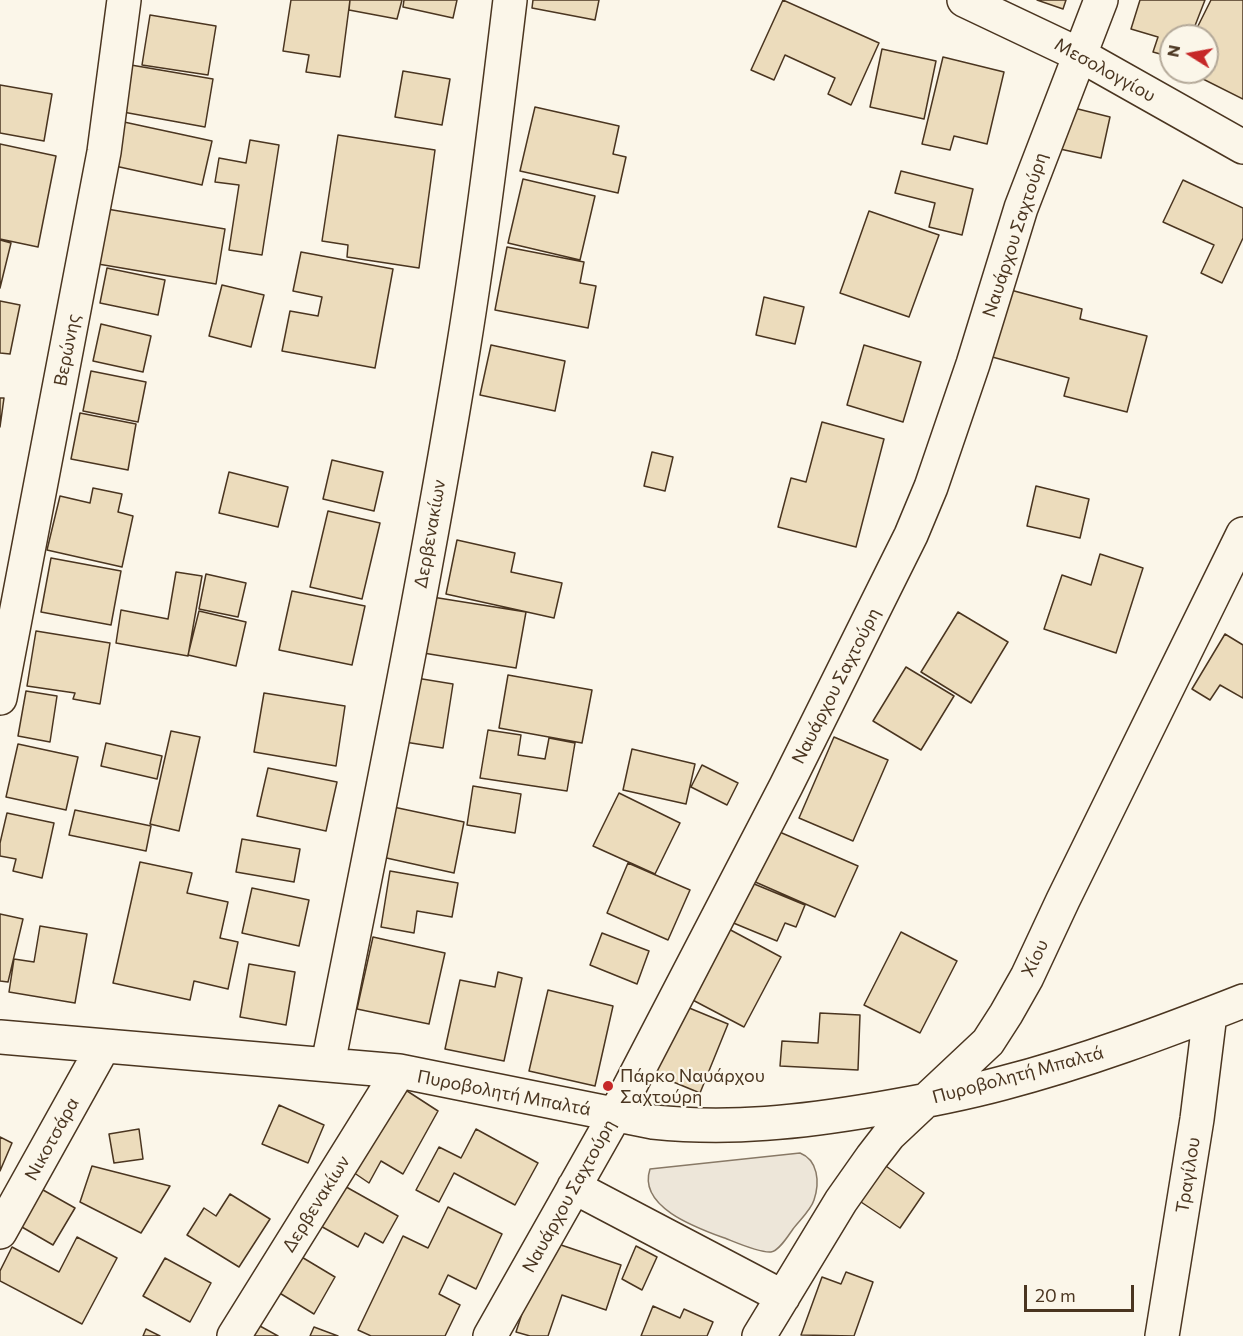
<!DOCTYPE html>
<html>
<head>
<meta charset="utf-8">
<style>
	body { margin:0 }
	#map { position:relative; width:1243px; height:1336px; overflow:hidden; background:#fbf6e9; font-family:Commissioner,sans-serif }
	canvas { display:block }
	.north { position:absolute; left:1159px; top:24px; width:60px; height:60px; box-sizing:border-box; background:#fbf6e9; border:2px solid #b4a999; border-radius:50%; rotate:281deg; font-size:16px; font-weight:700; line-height:24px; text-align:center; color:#4a3520 }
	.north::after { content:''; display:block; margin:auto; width:21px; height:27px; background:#c62828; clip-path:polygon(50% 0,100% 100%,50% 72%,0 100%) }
	.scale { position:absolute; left:1024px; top:1285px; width:110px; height:27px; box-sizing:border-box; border:3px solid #4a3520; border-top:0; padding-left:8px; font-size:18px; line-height:21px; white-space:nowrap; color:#4a3520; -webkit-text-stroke:4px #fbf6e9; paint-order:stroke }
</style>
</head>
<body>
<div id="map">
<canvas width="1243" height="1336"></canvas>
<div class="north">N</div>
<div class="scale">20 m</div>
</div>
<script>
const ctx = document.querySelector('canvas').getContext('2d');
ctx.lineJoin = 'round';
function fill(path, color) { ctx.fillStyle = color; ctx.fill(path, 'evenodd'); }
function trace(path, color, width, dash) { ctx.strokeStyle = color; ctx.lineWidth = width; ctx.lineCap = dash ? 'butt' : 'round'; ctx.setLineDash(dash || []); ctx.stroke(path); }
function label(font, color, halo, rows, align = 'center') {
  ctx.font = font + ' Commissioner,sans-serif'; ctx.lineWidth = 4.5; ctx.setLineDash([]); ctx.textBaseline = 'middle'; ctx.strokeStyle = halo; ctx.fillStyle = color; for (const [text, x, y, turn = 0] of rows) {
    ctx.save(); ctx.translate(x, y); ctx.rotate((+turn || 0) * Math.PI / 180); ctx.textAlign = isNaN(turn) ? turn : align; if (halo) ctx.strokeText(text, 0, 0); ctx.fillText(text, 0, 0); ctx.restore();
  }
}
const green = new Path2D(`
	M800,1153C818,1160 820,1182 814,1200C811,1210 799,1221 793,1229C788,1236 779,1251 771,1252C760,1253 737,1243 727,1239C700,1229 637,1208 650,1169Z`);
fill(green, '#ede6d9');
trace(green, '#887966', 1.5);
const building = new Path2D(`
	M291,0H350L340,77L306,72L309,55L283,51Z
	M350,0H402L397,19L349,10Z
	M404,0H457L453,18L403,7Z
	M533,0H599L595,20L532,8Z
	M783,0L879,43L851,105L828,94L835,78L785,55L774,80L751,70Z
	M1037,0H1066L1063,9Z
	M1140,0H1205L1191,36H1171V57L1153,52L1158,37L1131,29Z
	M1211,0H1243V99L1189,72H1207V36H1193Z
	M150,15L216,26L208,75L142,65Z
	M882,49L936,61L924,119L870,107Z
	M943,57L1004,72L987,144L954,136L950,150L922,144Z
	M131,65L213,79L205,127L123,112Z
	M403,71L450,79L442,125L395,117Z
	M0,85L52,94L44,141L0,133Z
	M535,107L619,126L613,154L626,157L618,193L520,171Z
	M1070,107L1110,117L1101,158L1060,149Z
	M124,122L212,141L202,185L115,166Z
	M338,135L435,150L419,268L347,257L348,245L322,241Z
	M250,140L279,145L262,255L229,250L239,185L215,182L219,158L246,163Z
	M0,144L56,156L38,247L0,239Z
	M901,171L973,189L962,235L929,227L935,203L895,193Z
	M523,179L595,196L580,260L508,243Z
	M1183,180L1243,208V238L1222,283L1201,273L1214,245L1163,222Z
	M107,209L225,229L216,284L98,264Z
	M869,211L939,235L909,317L840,293Z
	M0,240L11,243L0,288Z
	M507,247L584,262L580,283L596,286L588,328L495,310Z
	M301,252L393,269L375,368L282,351L290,311L318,316L322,297L293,291Z
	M107,268L165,280L158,315L100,303Z
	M222,285L264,295L251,347L209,336Z
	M1003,288L1082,309L1080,319L1147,336L1127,412L1064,396L1069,378L985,355Z
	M764,297L804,307L795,344L756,335Z
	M0,301L20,305L10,354L0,353Z
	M101,324L151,336L143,372L93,361Z
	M491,345L565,361L555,411L480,395Z
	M864,345L921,362L903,422L847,405Z
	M91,371L146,382L138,422L83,411Z
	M0,398H4L0,427Z
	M80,413L136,424L128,470L71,459Z
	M822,422L884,439L856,547L778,527L791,478L806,482Z
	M652,452L673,457L665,491L644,486Z
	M332,460L383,472L374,511L323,499Z
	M229,472L288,487L278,527L219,513Z
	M1036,486L1089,499L1080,538L1027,526Z
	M93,488L122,494L118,512L133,516L122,567L47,550L60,496L90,503Z
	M328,511L380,523L362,599L310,587Z
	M457,540L515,553L511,572L562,583L554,618L446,594Z
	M1100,554L1143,568L1116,653L1044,629L1062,575L1091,585Z
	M51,558L121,571L111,625L41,612Z
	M176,572L202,576L188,656L116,643L121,610L168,619Z
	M206,574L246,583L238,617L199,609Z
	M292,591L365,606L352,665L279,650Z
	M426,596L526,612L516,668L417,652Z
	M199,611L246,622L236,666L188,655Z
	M958,612L1008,642L971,703L921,672Z
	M36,631L110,643L100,704L73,699L75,693L27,686Z
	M1225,634L1243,645V698L1220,685L1210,700L1192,689Z
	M906,667L954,696L921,750L873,721Z
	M508,675L592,690L582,743L499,728Z
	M404,676L453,684L443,748L392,740Z
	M26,691L57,696L50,742L18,736Z
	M264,693L345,706L336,766L254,752Z
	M488,730L521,735L518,755L545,759L549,738L575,743L567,791L480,778Z
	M171,731L200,737L179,831L150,824Z
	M834,737L888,760L853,841L799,818Z
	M106,743L162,756L157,779L101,766Z
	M18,744L78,757L66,810L6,797Z
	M632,749L695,764L686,804L623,790Z
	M702,765L738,783L727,805L691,787Z
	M268,768L337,782L326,831L257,816Z
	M473,786L521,794L515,833L467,825Z
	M619,793L680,823L655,874L593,846Z
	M384,805L464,822L454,873L373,855Z
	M75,810L151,826L146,851L69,835Z
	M7,813L54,823L42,878L13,871L16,859L0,856V843Z
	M775,830L858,866L835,917L753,881Z
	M242,839L300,849L294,882L236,872Z
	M140,862L192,873L187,893L228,902L220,938L238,942L228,989L194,981L190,1000L113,983Z
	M628,863L690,890L668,940L607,913Z
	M390,871L458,883L452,917L417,911L414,933L381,927Z
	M747,881L805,905L796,927L785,923L777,941L731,922Z
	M252,888L309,900L299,946L242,933Z
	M0,914L23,919L8,982L0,981Z
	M40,926L87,934L75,1003L9,992L14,959L34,962Z
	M725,927L781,957L744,1027L687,997Z
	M901,932L957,961L920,1033L864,1005Z
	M602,933L649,951L637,984L590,965Z
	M373,937L445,953L429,1024L357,1009Z
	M249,964L295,972L286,1025L240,1017Z
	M498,972L522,978L504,1061L445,1049L460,980L495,987Z
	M548,990L613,1006L595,1086L529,1071Z
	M682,1005L728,1024L700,1093L654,1074Z
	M820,1013L860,1015L858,1070L780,1066L782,1041L818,1043Z
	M401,1087L438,1111L403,1174L381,1161L369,1183L347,1168Z
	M279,1105L324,1125L308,1163L262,1144Z
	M139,1129L143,1159L114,1163L109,1134Z
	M476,1129L538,1163L515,1205L454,1173L439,1202L416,1190L439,1147L461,1158Z
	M0,1137L12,1143L0,1171Z
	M883,1164L924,1193L900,1228L858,1200Z
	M92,1166L170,1186L141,1233L80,1202Z
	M332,1179L398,1216L383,1243L365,1233L358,1247L310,1220Z
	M36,1186L75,1208L53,1245L15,1223Z
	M230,1194L270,1219L239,1267L187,1235L204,1208L216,1216Z
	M448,1207L502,1234L476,1289L448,1275L439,1294L460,1305L445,1336H371L358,1330L403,1236L428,1248Z
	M77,1237L117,1258L82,1324L0,1281V1271L12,1247L59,1272Z
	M546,1240L621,1265L606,1310L562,1295L548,1336H530L516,1332Z
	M636,1246L657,1257L642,1290L622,1279Z
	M295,1253L335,1277L314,1314L273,1289Z
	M165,1258L211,1283L190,1322L143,1296Z
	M846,1272L873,1282L854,1336L801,1335L822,1277L841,1284Z
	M653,1306L680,1318L684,1309L713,1322L707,1336H641Z
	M249,1320L278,1336H241Z
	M314,1327L338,1336H310Z
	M146,1329L160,1336H143Z`);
fill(building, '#ecdcbc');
trace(building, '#4a3520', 1.5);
const minor = new Path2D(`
	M964,0L1080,55L1243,147
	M0,698L104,152L124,0
	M0,1037L399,1071L653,1122C730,1130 802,1122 878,1109C920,1102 962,1094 1003,1083C1084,1062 1164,1032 1243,1001
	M328,1064C375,827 424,589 463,350C482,233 496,117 510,0
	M574,1187L783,1297
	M0,1232L103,1047
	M234,1336L399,1071
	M490,1336L615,1115L786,786L911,535L931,487L973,364L1021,208L1101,0
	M759,1336L841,1201L872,1157L889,1135L988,1042L1006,1014L1027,977L1063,900L1243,534
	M1162,1336L1197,1119L1210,1014`);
trace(minor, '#4a3520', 36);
trace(minor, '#fbf6e9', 33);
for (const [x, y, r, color] of [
	[608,1086,6,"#c62828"]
]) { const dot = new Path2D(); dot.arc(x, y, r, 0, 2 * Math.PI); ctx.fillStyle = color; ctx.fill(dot); trace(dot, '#fbf6e9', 2); }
label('18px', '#4a3520', '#fbf6e9', [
	["Μεσολογγίου",1105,70,29],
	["Ναυάρχου Σαχτούρη",1015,235,-72],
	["Βερώνης",67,350,-79],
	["Δερβενακίων",430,534,-80],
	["Ναυάρχου Σαχτούρη",836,686,-63],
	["Χίου",1035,958,-65],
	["Πυροβολητή Μπαλτά",1018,1075,-15],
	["Πυροβολητή Μπαλτά",504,1093,11],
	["Νικοτσάρα",52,1139,-61],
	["Τραγίλου",1188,1175,-81],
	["Ναυάρχου Σαχτούρη",569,1196,-61],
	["Δερβενακίων",316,1204,-58]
]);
label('18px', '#4a3520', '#fbf6e9', [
	["Πάρκο Ναυάρχου",620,1076],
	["Σαχτούρη",620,1097]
], 'left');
</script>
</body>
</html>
